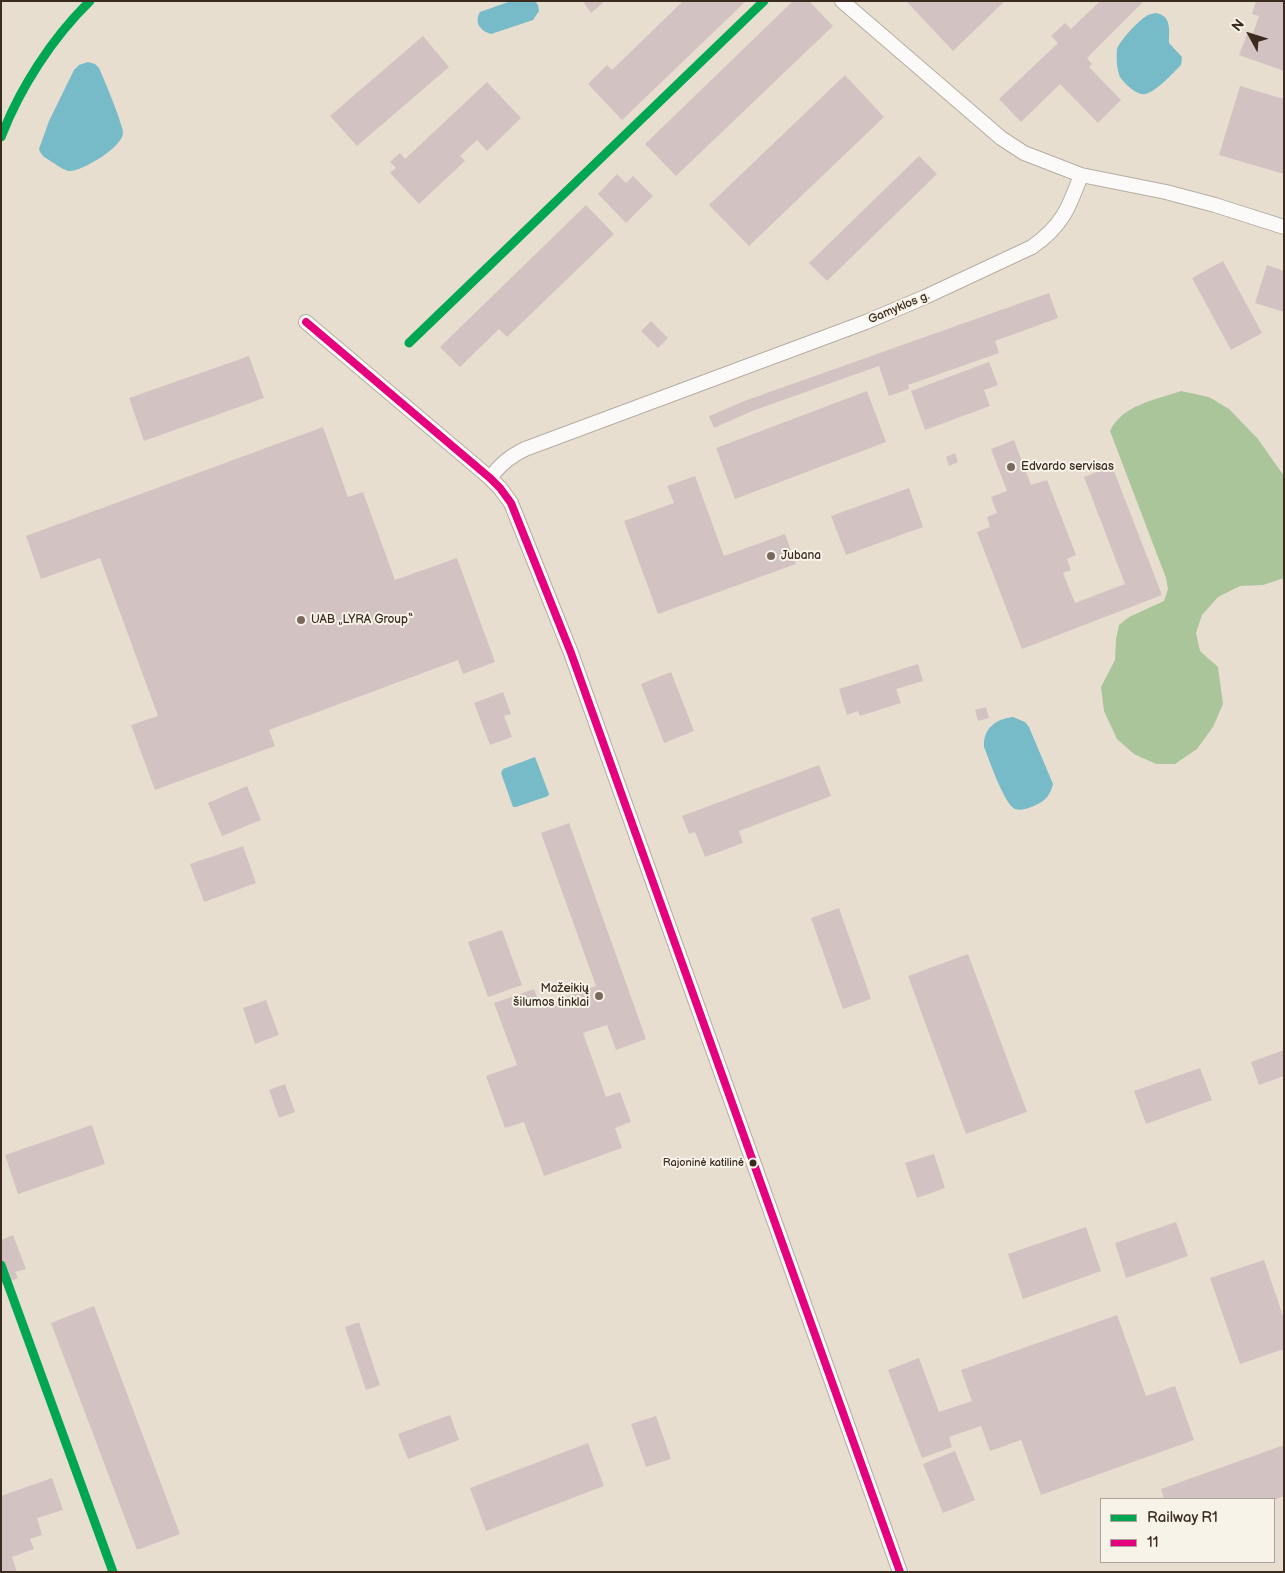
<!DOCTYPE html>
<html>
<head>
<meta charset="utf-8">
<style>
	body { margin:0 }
	#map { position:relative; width:1285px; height:1573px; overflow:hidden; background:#e8ded0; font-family:"Balsamiq Sans",sans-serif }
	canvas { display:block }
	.frame { position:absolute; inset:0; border:2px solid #3b2a1e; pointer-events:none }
	.legend { position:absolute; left:1100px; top:1498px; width:175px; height:65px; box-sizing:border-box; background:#f7f3e8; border:1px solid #aca397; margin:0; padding:6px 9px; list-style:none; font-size:15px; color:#3b2a1e }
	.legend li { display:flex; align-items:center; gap:10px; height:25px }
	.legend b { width:25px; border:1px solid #aca397 }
	.north { position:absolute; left:1225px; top:10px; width:50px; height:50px; -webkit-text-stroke:4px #f7f3e8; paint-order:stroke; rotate:309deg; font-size:14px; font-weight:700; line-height:20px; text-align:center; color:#3b2a1e }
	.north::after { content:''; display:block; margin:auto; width:18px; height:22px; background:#3b2a1e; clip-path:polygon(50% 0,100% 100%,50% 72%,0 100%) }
</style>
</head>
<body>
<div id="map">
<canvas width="1285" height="1573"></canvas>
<div class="frame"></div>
<ul class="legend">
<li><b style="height:6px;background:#00a651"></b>Railway R1</li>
<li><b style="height:6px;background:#e5007d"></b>11</li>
</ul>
<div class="north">N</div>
</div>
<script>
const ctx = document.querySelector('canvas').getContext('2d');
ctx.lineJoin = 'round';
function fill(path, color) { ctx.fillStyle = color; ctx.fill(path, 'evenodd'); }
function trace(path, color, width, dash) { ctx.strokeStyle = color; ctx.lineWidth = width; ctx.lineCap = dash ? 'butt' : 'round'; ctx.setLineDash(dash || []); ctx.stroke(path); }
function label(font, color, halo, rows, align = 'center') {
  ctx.font = font + ' "Balsamiq Sans",sans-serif'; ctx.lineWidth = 4; ctx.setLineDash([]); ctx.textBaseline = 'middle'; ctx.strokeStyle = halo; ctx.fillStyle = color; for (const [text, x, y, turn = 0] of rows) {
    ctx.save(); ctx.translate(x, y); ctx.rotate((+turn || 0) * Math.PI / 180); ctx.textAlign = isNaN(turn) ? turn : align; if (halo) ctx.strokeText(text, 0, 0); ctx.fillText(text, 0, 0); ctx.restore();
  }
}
fill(new Path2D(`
	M1181,391L1209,397L1229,409L1258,439L1284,476V578L1263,585L1240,586L1218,597L1202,615L1196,633L1200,651L1218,667L1223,704L1213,727L1197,749L1175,764H1156L1134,754L1117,739L1104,711L1101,687L1115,660L1116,639L1119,625L1129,617L1164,601L1168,589L1166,578L1110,431C1122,405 1155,400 1181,391Z`), '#aac59a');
fill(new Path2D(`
	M511,1H535L538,5L539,11L533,20L491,34C480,31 474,22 480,12Z
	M1155,13C1172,15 1169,30 1169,43L1182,57L1181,65C1173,73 1156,92 1145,94C1137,96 1124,83 1120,77C1117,71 1116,57 1117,50C1118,42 1140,19 1148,15C1150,14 1153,14 1155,13Z
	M88,62L95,64L99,68C106,84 113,101 119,118C120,123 123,128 123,133C123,147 81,172 69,171C63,170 57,165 52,162C46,158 41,156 39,149L49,121L74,70L79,65Z
	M1013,717L1025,722L1029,727L1053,784C1050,796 1045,801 1034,806C1028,808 1022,811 1015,809C1004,804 989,759 984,747C983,728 996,719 1013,717Z
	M535,757L549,794L548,796L516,807H513L501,773L503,769Z`), '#77bbc8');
fill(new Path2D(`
	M586,1H602L603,3L591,13L584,3Z
	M683,1H746L622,120L588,84L607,65L612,70Z
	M793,1H809L833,26L676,176L645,144Z
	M906,1H1005L953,51Z
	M1097,1H1140L1142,3L1087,58L1092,64L1089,67L1121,100L1098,123L1060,84L1021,122L999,99L1058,43L1051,36L1065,23L1071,29L1099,2Z
	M1256,1H1284V71L1239,55L1248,32L1253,33L1259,16L1252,14Z
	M423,36L449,67L357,146L330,116Z
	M845,75L884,117L749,246L709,205Z
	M487,82L521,118L487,151L477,140L460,156L465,161L419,204L390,173L396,168L390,162L400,153L405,159Z
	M1240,86L1284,99V174L1219,155Z
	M919,156L937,174L827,281L809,263Z
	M617,174L626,183L633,176L653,196L626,223L598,194Z
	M586,205L614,234L507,337L499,329L460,367L440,347Z
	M1223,261L1262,333L1231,350L1192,278Z
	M1267,265L1284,271V312L1255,303Z
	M1049,293L1058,318L995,341L999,353L908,385L909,389L889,396L879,366L752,411L714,428L709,416L747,400Z
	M651,321L668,338L658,348L641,331Z
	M249,356L264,398L144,441L129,398Z
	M989,362L998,385L984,390L990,406L925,430L911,391Z
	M867,391L886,442L735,499L716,448Z
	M323,427L348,497L363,492L395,580L457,558L495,662L463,674L458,660L269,730L275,746L155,790L131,725L158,716L100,558L41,579L26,536Z
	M1014,440L1031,485L1047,480L1076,555L1067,559L1071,570L1063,573L1075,603L1125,584L1084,477L1112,466L1162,595L1022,649L977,532L990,527L987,517L997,513L991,497L1007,491L991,449Z
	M955,453L958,462L949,466L946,457Z
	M695,476L724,556L785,534L796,564L658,614L624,521L674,503L667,486Z
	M909,488L923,527L846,555L831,516Z
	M918,664L923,681L896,689L901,703L860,716L858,711L847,715L839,689Z
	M671,672L694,731L664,743L641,684Z
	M503,692L511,714L504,716L512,737L490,745L474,703Z
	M986,707L989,718L978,721L975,710Z
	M819,765L831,796L739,831L743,843L705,857L695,832L689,834L682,816Z
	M247,786L261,820L222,836L208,803Z
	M569,823L646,1039L616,1050L607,1025L583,1033L606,1097L620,1092L631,1122L615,1128L622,1148L544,1176L524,1122L505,1128L486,1076L517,1065L494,1003L534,989L540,1006L596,986L541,833Z
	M243,846L256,883L204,902L190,864Z
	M839,908L871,999L843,1009L811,918Z
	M502,930L522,985L488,997L468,942Z
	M968,954L1027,1112L966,1134L908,976Z
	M266,1000L279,1035L255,1044L243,1008Z
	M1284,1050V1076L1259,1085L1251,1062Z
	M1200,1068L1212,1100L1146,1124L1134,1091Z
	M285,1084L295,1112L279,1118L269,1090Z
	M92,1125L105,1164L18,1194L5,1155Z
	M934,1154L945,1188L917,1198L905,1163Z
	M1176,1222L1188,1256L1126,1278L1115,1243Z
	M1086,1227L1101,1271L1023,1299L1008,1254Z
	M13,1235L26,1269L15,1272L18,1278L1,1285V1240Z
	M1264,1260L1284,1319V1349L1240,1364L1210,1278Z
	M94,1306L180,1534L137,1550L51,1323Z
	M1117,1315L1146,1396L1175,1386L1194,1440L1041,1495L1021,1440L990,1451L981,1426L949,1437L952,1447L922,1458L888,1370L919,1358L939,1412L972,1401L961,1370Z
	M359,1322L380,1385L366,1390L345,1327Z
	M450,1415L459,1440L408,1459L398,1434Z
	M656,1416L671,1459L646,1467L631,1424Z
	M588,1443L604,1486L486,1531L470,1488Z
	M1284,1445V1496L1274,1500L1164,1499L1161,1489Z
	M955,1451L975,1500L943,1513L923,1464Z
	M52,1478L63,1510L37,1518L42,1535L30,1539L34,1549L12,1557L17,1572H1V1496Z`), '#d3c2c2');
const minor = new Path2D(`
	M842,1L1001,138L1024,153L1081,175L1166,192L1215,205L1284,227
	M306,322L490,478L500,488L511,503L571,653L900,1572
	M490,478C501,464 509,457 525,449L866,322L925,297L1032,247C1062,226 1069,208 1081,175`);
trace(minor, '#b4ada3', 16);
trace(minor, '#fcfaf8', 14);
trace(new Path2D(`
	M306,322L490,478L500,488L511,503L571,653L900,1572`), '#e5007d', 8);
trace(new Path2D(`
	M1,137C20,88 52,38 90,1
	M409,343L764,1
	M1,1265L113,1572`), '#00a651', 9);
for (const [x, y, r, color] of [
	[1011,467,5,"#78695c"],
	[771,556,5,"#78695c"],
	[301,620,5,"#78695c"],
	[599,996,5,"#78695c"],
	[753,1163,4.5,"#3b2a1e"]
]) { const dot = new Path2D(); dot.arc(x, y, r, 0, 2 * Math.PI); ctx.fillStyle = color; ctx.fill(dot); trace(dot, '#f7f3e8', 2); }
label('11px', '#3b2a1e', '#f7f3e8', [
	["Rajoninė katilinė",744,1163]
], 'right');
label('12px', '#3b2a1e', '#f7f3e8', [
	["Gamyklos g.",899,308,-23]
]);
label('12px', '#3b2a1e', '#f7f3e8', [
	["Edvardo servisas",1021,467],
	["Jubana",781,556],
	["UAB „LYRA Group“",311,620],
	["Mažeikių",589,989,"right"],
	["šilumos tinklai",589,1003,"right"]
], 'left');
</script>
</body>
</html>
